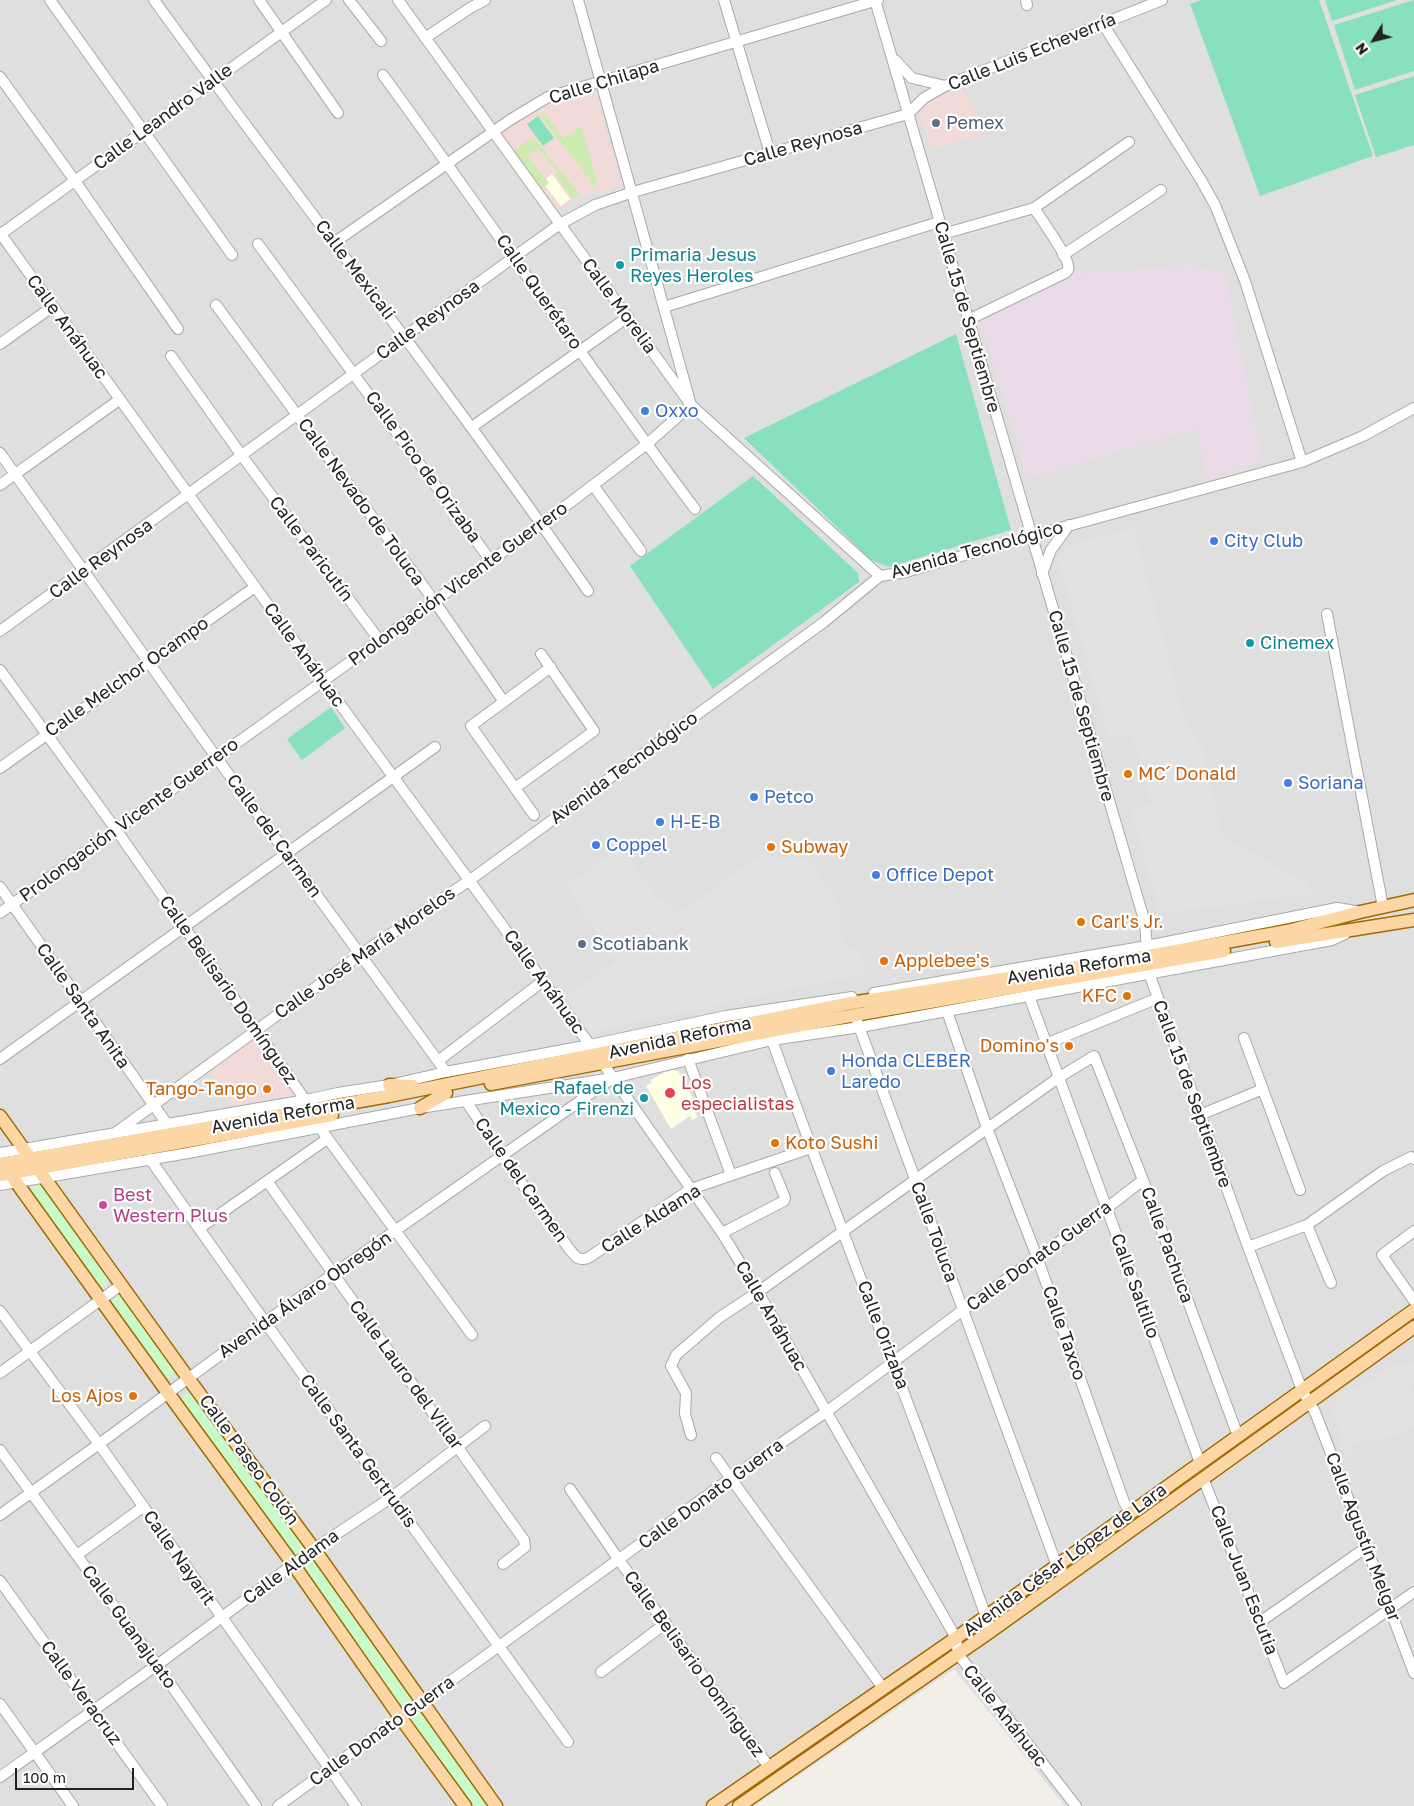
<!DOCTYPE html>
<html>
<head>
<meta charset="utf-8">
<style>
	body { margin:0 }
	#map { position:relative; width:1414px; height:1806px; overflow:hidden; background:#f2efe9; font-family:"Golos Text",sans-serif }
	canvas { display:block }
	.north { position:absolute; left:1349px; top:15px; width:50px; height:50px; -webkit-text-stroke:4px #fff; paint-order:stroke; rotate:234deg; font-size:14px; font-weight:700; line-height:20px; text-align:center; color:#222 }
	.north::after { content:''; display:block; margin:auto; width:18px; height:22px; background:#222; clip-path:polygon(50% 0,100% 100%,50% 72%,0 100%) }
	.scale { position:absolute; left:15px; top:1768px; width:119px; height:22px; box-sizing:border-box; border:2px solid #222; border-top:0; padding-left:6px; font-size:15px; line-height:18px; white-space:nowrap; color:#222; -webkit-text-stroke:4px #fff; paint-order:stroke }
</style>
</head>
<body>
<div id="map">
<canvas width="1414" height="1806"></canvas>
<div class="north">N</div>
<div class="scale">100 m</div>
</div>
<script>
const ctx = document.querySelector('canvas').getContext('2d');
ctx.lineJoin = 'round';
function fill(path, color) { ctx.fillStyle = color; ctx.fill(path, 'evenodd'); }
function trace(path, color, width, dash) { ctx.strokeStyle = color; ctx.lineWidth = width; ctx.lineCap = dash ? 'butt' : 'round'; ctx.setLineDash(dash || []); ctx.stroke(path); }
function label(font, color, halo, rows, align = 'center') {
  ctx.font = font + ' "Golos Text",sans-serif'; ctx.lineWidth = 4.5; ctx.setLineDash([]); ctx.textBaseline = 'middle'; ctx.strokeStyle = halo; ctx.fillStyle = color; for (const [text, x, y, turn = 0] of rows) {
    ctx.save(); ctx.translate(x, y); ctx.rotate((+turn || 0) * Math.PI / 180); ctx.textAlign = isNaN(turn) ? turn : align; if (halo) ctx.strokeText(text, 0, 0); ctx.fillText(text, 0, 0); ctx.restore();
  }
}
fill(new Path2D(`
	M0,0H1414V1806H1065L954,1669L754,1806H0Z`), '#e0dfdf');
fill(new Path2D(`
	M960,87L989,132L932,150L918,110L933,100Z
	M595,92L622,186L573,200L558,210L501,135L546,104Z
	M254,1037L296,1094L232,1106L209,1071Z`), '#f2dad9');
fill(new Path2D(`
	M1190,265L1225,274L1262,459L1207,481L1197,428L1028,479L980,319L1079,270L1082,274Z`), '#ebdbe8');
fill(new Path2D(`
	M552,174L570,199L561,206L542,182Z
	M671,1070L678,1071L694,1100L691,1106L698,1117L692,1120L690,1116L671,1129L646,1086L652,1082L651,1080L667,1071L668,1072Z`), '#ffffe5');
fill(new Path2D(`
	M545,113L564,139L581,126L598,184L592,186L588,177L540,116Z
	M533,137L580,195L573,199L555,175L558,172L538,148L527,156L549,183L541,190L514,151Z`), '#cdebb0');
fill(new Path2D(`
	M38,1185L43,1186L109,1277L107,1285L103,1287L97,1286L31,1192L32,1189Z
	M122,1293L174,1366V1372L171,1377L166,1378L160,1376L109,1303Z
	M190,1393L195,1396L306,1547L293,1557L180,1400L184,1395Z
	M314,1558L418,1701L402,1713L300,1568Z
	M423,1708L493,1806H468L407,1719Z`), '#c8facc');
fill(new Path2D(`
	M1202,0H1319L1373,156L1260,196L1190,4Z
	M1325,0H1397L1332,21Z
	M1414,0V71L1355,90L1334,25Z
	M1414,76V145L1376,157L1355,95Z
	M538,116L554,138L543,146L527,124Z
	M956,334L1011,530L889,567L871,560L744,438Z
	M753,476L858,573L859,582L713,689L630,566Z
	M331,707L345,728L302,760L287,739Z`), '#88e0be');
fill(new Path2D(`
	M1134,528L1186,725L1203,748L1222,836L1305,882L1312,893L1160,914L1131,811L1152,804L1131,733L1109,739L1058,560L1064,547Z
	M621,846L656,896L679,913L763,853L784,859H809L842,908L839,935L847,947L862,951L863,974L589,1032L565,997L615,962L566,886Z
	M1414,1361V1383L1410,1385L1414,1396V1427L1372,1443L1367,1439L1354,1444L1352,1456L1346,1459L1340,1443L1343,1441L1331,1408L1338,1405L1334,1396L1347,1389L1351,1390L1375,1378L1378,1373L1396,1365H1404Z`), '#e2e2e2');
const minor = new Path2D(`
	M50,0L232,255
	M154,0C297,198 449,390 588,591
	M259,0L338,113
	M349,0L381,41
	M398,0L691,405L880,576
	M724,0L770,153
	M875,0L1145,923L1149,973L1158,998L1248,1247L1302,1390L1315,1412L1332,1456L1414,1673
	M1026,0L1027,5
	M1103,24L1201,180L1215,205L1245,281L1302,462
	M425,38L470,8L485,0
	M895,60L912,78L945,86
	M383,75C488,219 588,366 695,509
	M0,77L75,181L178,329
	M0,233L323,681L590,1045L722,1233L758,1292L956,1638L958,1654L1076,1806
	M1,234L326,0
	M943,234L1034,208L1129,142
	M335,242L510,120L548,97L878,0
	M258,244L491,561
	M1063,255L1161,190
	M216,305L435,602L504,702
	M664,307L939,222
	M968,320L1065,273C1068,270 1069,270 1068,266C1068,256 1041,219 1034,208
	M0,344L52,307
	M171,356L242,456L380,641
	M472,427L628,317
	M0,453L216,757L446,1072
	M0,485L119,400
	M593,485L641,551
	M1042,574L1051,550L1069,525
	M1327,614L1383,907
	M0,631L514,257L560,224L595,205L633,192L908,114L924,98L945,86L1162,0
	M0,670L117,831L308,1104
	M0,768L255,587
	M515,788L594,731L541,654
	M534,815L471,726L551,667
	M0,887L167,1124
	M0,913L542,524L647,444L691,405L578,0
	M874,993L1147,946L1337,908L1356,911
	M1029,996L1200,1463
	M947,1011L987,1128L1037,1257L1124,1502L1130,1513
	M857,1021L1057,1566L1065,1577
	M1244,1038L1300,1190
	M772,1040C843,1238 922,1433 991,1631
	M1046,1044L1158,998
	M0,1059L435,747
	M688,1059L731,1175
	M438,1061L543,981
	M466,1101L502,1156L570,1250C576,1257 578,1261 588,1258L691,1189L811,1148
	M1200,1115L1263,1089
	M317,1124L472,1335
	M115,1133L360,955L470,880L824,622L880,576L906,572L1031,536L1302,462L1363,436L1414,408
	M0,1153L306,1100L338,1093L389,1085L446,1072L590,1045L726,1016L852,997
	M150,1159L265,1322L568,1742
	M267,1181L524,1540L525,1547L503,1564
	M0,1185L188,1153L420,1108L613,1078L772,1040L860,1027L1332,940L1345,934
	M1307,1225L1331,1283
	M200,1228L327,1139
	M1414,1231L1382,1255L1414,1301
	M722,1233L784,1201L785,1198L775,1173
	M1248,1247L1307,1225L1383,1171L1411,1157L1414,1159
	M0,1311L99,1444L356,1806
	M0,1373L121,1285
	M691,1435L685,1414L686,1393L671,1366L676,1355L720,1317L758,1292L1058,1078L1094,1056L1143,1180L1238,1436
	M0,1450L157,1665L256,1806
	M716,1458L883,1688
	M1203,1478L1284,1683L1414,1592
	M570,1489L619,1560L769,1767
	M0,1515L99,1444L265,1322L610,1080
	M77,1555L143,1507
	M0,1581L162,1806
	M1260,1622L1367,1547
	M601,1672L666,1623
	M0,1704L73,1806
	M0,1777L157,1665L314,1549L392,1497L485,1426
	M278,1806L731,1478L826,1412L963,1310L1107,1208L1143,1180`);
const major = new Path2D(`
	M1276,942L1414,920
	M491,1084L855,1015L1224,951
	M389,1085L413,1086
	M420,1108L446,1093
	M0,1116L188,1378L314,1549L496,1806
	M0,1164L389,1096L851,1003L1148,956L1287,931L1360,912L1414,900
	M6,1168L168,1393L293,1564L400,1717L465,1806
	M0,1175L332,1115
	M713,1806L956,1638L1414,1310
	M739,1806L991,1631L1414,1327`);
trace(minor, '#a9a9a9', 12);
trace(major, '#a06b00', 15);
trace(minor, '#fff', 10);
trace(major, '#fcd6a4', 12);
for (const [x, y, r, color] of [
	[936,123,5,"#5c6f8a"],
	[620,265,5,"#0f9aa8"],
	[645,411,5,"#3f7fe0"],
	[1214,541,5,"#3f7fe0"],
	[1250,643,5,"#0f9aa8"],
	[1128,774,5,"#e8710a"],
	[1288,783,5,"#3f7fe0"],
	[754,797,5,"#3f7fe0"],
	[660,822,5,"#3f7fe0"],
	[596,845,5,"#3f7fe0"],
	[771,847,5,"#e8710a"],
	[876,875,5,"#3f7fe0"],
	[1081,922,5,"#e8710a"],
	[582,944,5,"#5c6f8a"],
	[884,961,5,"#e8710a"],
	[1127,996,5,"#e8710a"],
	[1069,1046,5,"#e8710a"],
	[831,1071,5,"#3f7fe0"],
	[267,1089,5,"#e8710a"],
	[670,1093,6,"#e0444e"],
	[644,1098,5,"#0f9aa8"],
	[775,1143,5,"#e8710a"],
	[103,1205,5,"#d1479c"],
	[133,1396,5,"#e8710a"]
]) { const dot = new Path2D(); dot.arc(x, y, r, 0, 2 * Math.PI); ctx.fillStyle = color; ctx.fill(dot); trace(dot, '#fff', 2); }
label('18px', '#222', '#fff', [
	["Calle Luis Echeverría",1032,52,-22],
	["Calle Chilapa",604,82,-17],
	["Calle Leandro Valle",163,117,-36],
	["Calle Reynosa",803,144,-16],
	["Calle Mexicali",355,270,53],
	["Calle Querétaro",539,292,55],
	["Calle Morelia",619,306,54],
	["Calle 15 de Septiembre",967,317,74],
	["Calle Reynosa",428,320,-36],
	["Calle Anáhuac",67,327,54],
	["Calle Pico de Orizaba",423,467,54],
	["Calle Nevado de Toluca",361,502,54],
	["Calle Paricutín",311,549,53],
	["Avenida Tecnológico",977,550,-15],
	["Calle Reynosa",101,559,-36],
	["Prolongación Vicente Guerrero",458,584,-36],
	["Calle Anáhuac",304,655,54],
	["Calle Melchor Ocampo",127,677,-35],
	["Calle 15 de Septiembre",1081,706,74],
	["Avenida Tecnológico",624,768,-36],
	["Prolongación Vicente Guerrero",129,820,-36],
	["Calle del Carmen",274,836,54],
	["Calle José María Morelos",365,953,-35],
	["Avenida Reforma",1079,967,-9],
	["Calle Anáhuac",544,982,54],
	["Calle Belisario Domínguez",228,990,55],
	["Calle Santa Anita",83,1006,55],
	["Avenida Reforma",680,1038,-12],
	["Calle 15 de Septiembre",1192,1094,70],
	["Avenida Reforma",283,1115,-10],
	["Calle del Carmen",521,1180,55],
	["Calle Aldama",651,1219,-32],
	["Calle Toluca",934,1232,70],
	["Calle Pachuca",1167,1245,70],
	["Calle Donato Guerra",1039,1256,-36],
	["Calle Saltillo",1135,1286,70],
	["Avenida Álvaro Obregón",305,1295,-35],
	["Calle Anáhuac",771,1316,60],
	["Calle Taxco",1064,1333,71],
	["Calle Orizaba",883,1335,69],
	["Calle Lauro del Villar",406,1375,54],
	["Calle Santa Gertrudis",358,1451,54],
	["Calle Paseo Colón",249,1460,54],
	["Calle Donato Guerra",711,1494,-36],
	["Calle Agustín Melgar",1363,1537,69],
	["Calle Nayarit",179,1558,55],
	["Avenida César López de Lara",1065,1560,-36],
	["Calle Aldama",291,1567,-36],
	["Calle Juan Escutia",1244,1580,69],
	["Calle Guanajuato",129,1627,54],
	["Calle Belisario Domínguez",694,1664,54],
	["Calle Veracruz",81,1693,54],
	["Calle Anáhuac",1005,1716,52],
	["Calle Donato Guerra",382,1731,-36]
]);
label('18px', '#4e5e75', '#fff', [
	["Pemex",946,123],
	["Scotiabank",592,944]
], 'left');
label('18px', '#0d838f', '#fff', [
	["Primaria Jesus",630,255],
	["Reyes Heroles",630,276],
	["Cinemex",1260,643],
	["Rafael de",634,1088,"right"],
	["Mexico - Firenzi",634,1109,"right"]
], 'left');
label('18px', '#366cbe', '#fff', [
	["Oxxo",655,411],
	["City Club",1224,541],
	["Soriana",1298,783],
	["Petco",764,797],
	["H-E-B",670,822],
	["Coppel",606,845],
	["Office Depot",886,875],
	["Honda CLEBER",841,1061],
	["Laredo",841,1082]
], 'left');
label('18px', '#c56008', '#fff', [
	["MC´ Donald",1138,774],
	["Subway",781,847],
	["Carl's Jr.",1091,922],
	["Applebee's",894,961],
	["KFC",1117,996,"right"],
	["Domino's",1059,1046,"right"],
	["Tango-Tango",257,1089,"right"],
	["Koto Sushi",785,1143],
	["Los Ajos",123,1396,"right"]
], 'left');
label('18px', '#be3a42', '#fff', [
	["Los",681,1083],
	["especialistas",681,1104]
], 'left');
label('18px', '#b23c85', '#fff', [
	["Best",113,1195],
	["Western Plus",113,1216]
], 'left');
</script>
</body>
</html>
